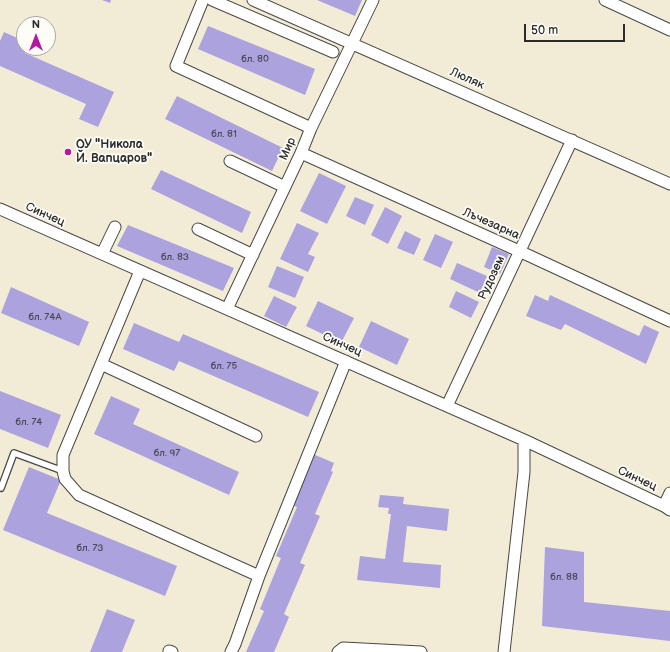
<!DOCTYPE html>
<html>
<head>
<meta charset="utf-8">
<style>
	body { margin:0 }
	#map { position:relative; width:670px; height:652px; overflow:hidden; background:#f2ecd6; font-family:"Balsamiq Sans",sans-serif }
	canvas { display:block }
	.north { position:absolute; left:16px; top:16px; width:40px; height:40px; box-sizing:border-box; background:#fdfcf7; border:1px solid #a9a8a5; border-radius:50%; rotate:0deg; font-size:11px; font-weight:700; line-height:16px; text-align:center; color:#2b2b2b }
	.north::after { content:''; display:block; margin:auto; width:14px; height:18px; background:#b5179e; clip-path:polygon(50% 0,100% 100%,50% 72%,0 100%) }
	.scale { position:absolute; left:524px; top:24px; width:101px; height:18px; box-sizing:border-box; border:2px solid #2b2b2b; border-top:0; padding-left:5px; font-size:12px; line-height:14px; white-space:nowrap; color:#2b2b2b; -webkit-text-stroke:3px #fdfcf7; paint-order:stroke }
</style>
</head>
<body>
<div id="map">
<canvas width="670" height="652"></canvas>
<div class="north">N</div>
<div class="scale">50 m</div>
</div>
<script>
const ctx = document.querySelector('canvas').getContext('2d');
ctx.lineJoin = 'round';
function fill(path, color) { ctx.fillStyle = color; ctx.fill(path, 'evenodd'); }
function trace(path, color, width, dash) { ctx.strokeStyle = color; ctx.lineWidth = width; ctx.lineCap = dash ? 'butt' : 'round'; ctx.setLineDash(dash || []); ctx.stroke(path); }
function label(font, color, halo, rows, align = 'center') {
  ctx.font = font + ' "Balsamiq Sans",sans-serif'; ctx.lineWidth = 3.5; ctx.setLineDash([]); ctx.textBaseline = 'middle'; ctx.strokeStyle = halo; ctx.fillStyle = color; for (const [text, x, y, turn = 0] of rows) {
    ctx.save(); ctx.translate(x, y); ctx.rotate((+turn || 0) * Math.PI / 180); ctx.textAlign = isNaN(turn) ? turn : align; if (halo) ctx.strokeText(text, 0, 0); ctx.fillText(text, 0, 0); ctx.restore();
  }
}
fill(new Path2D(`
	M102,0H111L110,3Z
	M317,0H362L355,16Z
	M208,26L315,69L305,95L198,49Z
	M4,32L24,41V48H27L25,53L114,92L98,127L79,119L86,104L0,66V41Z
	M177,96L283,148L272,171L165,119Z
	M161,170L251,212L242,233L151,189Z
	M319,173L346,186L327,224L300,211Z
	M355,197L374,205L365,225L346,216Z
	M385,207L402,216L388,244L371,235Z
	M297,223L319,233L308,254L315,257L308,272L280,259Z
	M128,225L234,268L223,291L117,246Z
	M405,231L421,239L414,255L397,248Z
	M435,234L453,242L441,268L423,260Z
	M492,247L509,254L500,274L484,267Z
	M457,263L487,276L480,293L450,279Z
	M277,266L304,277L295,298L268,287Z
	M11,287L89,322L79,346L1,313Z
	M456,291L479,302L471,318L449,307Z
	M535,295L548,301L550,295L639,336L644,325L659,332L646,364L565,324L561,330L526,316Z
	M274,296L297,307L286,327L264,316Z
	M318,301L354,318L341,343L306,326Z
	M371,321L409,339L397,365L359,347Z
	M134,323L179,342L183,334L319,392L308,417L179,361L174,371L123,349Z
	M0,391L61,415L48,448L0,429Z
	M111,396L140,409L133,424L239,472L229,495L94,434Z
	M313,454L334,463L331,471L333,472L315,514L320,516L300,563L305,565L284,614L289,617L274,652H246L264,611L260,609L281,558L276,556L297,507L292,505Z
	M29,467L61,480L47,513L177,566L165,596L3,530Z
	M380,495L404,497L403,504L449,509L447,531L407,526L403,562L441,565L440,588L357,580L360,556L385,559L391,514H388L389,508L378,507Z
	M545,547L584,552V602L670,611V641L542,626Z
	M107,609L135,620L122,652H90Z`), '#aca2de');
const service = new Path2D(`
	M1,488L14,453L63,471`);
const minor = new Path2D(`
	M203,0L176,66L311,128
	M212,0L333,52
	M253,0L670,184
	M605,0L670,30
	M301,153L519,251L670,321
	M230,161L285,187
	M0,209L524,440L664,506L670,510
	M198,229L253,255
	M102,254L115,227
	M140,271L63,455V471L65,479L79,495L259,576
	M227,309L301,153L311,128L373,0
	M101,364L256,436
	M447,406L572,140
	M664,506L670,493
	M169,651L172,652
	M231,652L235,644L259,576L346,361
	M338,652L343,648L421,652
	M504,652L524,472V440`);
trace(service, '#494845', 8);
trace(minor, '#494845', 13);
trace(service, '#fff', 5.5);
trace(minor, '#fff', 11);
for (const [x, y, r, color] of [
	[68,152,4,"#b5179e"]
]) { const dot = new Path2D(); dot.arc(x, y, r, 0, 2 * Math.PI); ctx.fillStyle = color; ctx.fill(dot); trace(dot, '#fdfcf7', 1.5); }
label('10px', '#4b4958', null, [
	["бл. 80",255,59],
	["бл. 81",224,134],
	["бл. 83",175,257],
	["бл. 74А",45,317],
	["бл. 75",224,366],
	["бл. 74",29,422],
	["бл. 97",167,453],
	["бл. 73",90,548],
	["бл. 88",564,577]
]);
label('12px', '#2b2b2b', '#fdfcf7', [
	["Люляк",467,79,24],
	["Мир",288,149,-66],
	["Синчец",45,215,24],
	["Лъчезарна",491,224,24],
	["Рудозем",492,278,-65],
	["Синчец",342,345,24],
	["Синчец",637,479,25]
]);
label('bold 12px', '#2b2b2b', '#fdfcf7', [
	["ОУ \"Никола",76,145],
	["Й. Вапцаров\"",76,159]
], 'left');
</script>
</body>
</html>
